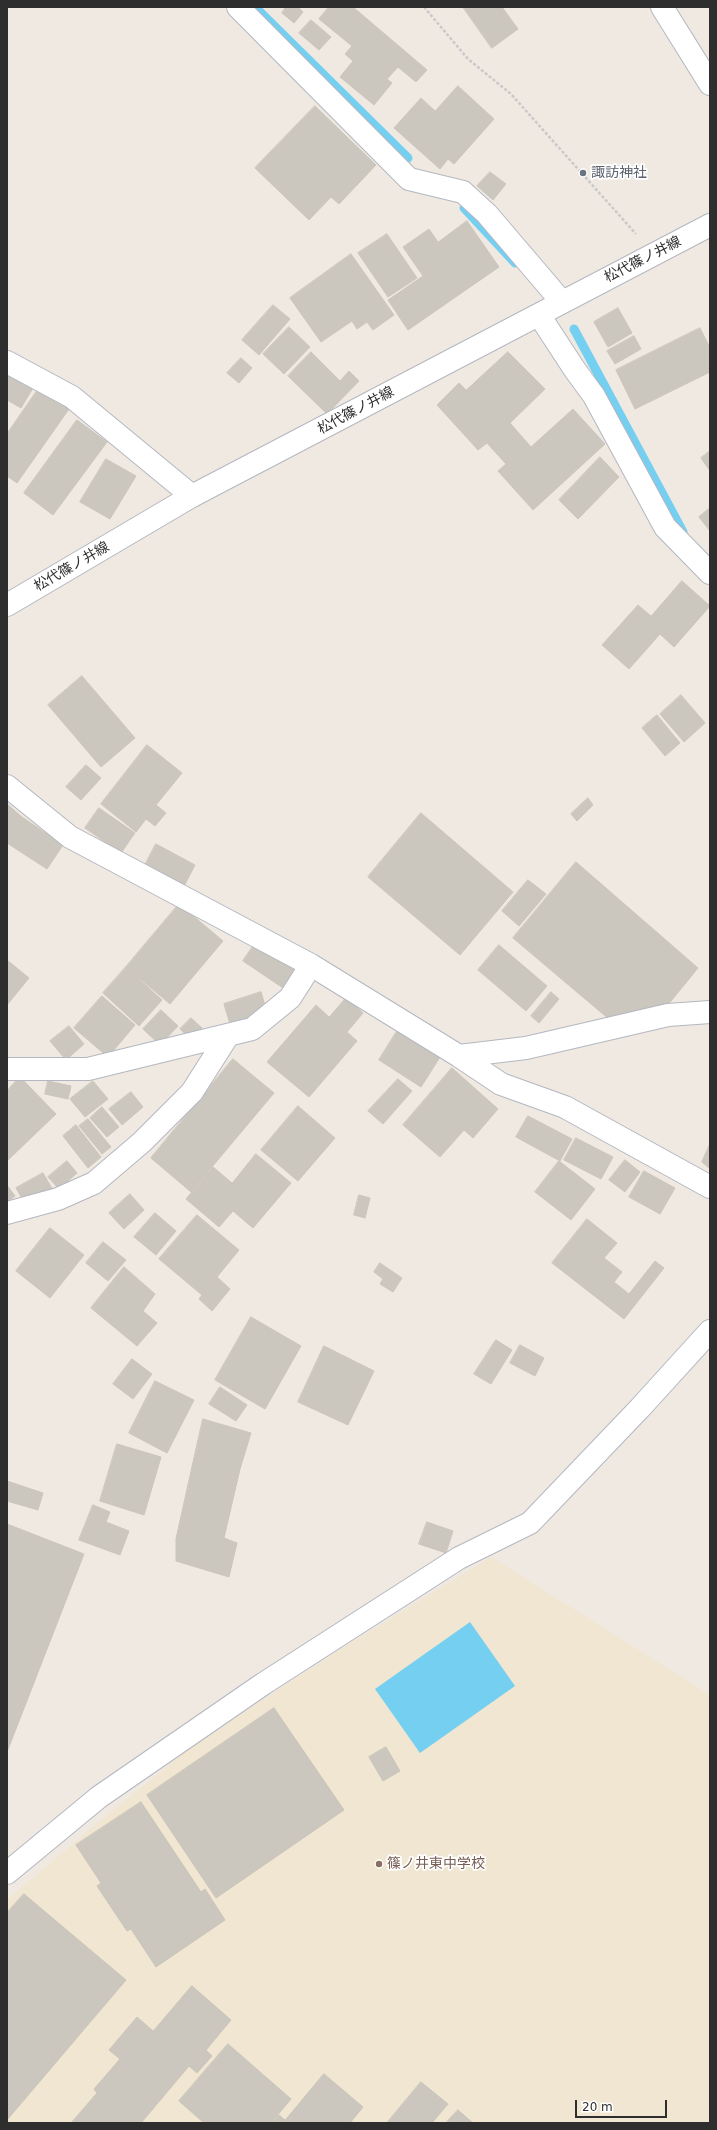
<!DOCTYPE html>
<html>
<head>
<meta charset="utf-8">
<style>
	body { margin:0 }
	#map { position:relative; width:717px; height:2130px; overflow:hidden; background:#efe9e1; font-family:"DejaVu Sans",sans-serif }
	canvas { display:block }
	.frame { position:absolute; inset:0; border:8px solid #2e2e2e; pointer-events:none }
	.scale { position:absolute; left:575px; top:2100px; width:92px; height:18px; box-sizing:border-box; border:2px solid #2e2e2e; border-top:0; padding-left:5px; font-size:12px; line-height:14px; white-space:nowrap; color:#2e2e2e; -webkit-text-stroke:3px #fff; paint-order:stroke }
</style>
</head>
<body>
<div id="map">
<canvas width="717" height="2130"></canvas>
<div class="frame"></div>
<div class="scale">20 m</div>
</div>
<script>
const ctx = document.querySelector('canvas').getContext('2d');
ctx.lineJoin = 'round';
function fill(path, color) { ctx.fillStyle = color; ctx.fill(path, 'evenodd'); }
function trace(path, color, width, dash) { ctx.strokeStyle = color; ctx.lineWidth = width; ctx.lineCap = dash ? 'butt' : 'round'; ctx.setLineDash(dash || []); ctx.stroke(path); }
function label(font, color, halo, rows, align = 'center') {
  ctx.font = font + ' "DejaVu Sans","Noto Sans JP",sans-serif'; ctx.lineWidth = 3.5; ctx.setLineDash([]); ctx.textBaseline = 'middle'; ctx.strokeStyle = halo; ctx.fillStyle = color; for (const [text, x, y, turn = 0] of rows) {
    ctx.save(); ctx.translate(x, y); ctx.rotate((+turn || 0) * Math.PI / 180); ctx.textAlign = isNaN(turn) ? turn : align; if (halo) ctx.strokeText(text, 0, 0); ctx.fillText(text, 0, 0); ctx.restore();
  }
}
fill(new Path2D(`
	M491,1557L710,1695V2123H7V1900L91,1828L190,1748L331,1655Z`), '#f0e6d1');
fill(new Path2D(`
	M470,1622L515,1686L420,1753L375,1689Z`), '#75cff0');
trace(new Path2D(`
	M255,7L408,158
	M464,208L515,263
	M574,329L683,532`), '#75cff0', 9);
const building = new Path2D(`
	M286,7H298L303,12L294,23L282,13Z
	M329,7H353L427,70L416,82L398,67L387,79L392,83L374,105L340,77L353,61L345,54L352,46L319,19Z
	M463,7H502L518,29L492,48Z
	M311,20L331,37L319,50L299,33Z
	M458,86L494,119L454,164L448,159L440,169L394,128L421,98L435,111Z
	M315,106L376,165L339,204L331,197L309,220L255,168Z
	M490,172L506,184L493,200L477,186Z
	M467,221L499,267L408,330L388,300L423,276L403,247L429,229L438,242Z
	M387,234L417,278L388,297L358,253Z
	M351,254L394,315L373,330L367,322L357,329L352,321L321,342L290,298Z
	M273,305L290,319L259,355L242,340Z
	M618,308L632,333L608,347L594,322Z
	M289,327L310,347L284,374L263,354Z
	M700,328L710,348V372L635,409L616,370Z
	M634,336L641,349L615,364L607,351Z
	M311,352L340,381L349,371L359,381L327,414L288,376Z
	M508,352L545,389L510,423L531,447L573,409L605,444L533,510L498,471L506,464L487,443L478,450L437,405L459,383L466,390Z
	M241,358L252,368L239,383L227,373Z
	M7,372L33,388L21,408L7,400Z
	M39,388L69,409L17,483L7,476V434Z
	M77,420L107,442L53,515L24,493Z
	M710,451V471L701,458Z
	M600,457L619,477L578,519L559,500Z
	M106,459L136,476L110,519L80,502Z
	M710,508V531L699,517Z
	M682,581L710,606L674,647L660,634L629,669L602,645L638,605L651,616Z
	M82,676L135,738L101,767L48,705Z
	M681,695L705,723L684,742L660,714Z
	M657,715L680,743L665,756L642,728Z
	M147,745L182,773L156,805L166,813L155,826L146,819L136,832L101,804Z
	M86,765L101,778L81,800L66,787Z
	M588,798L593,805L577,821L571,814Z
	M7,804L22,817L63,845L47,869L7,843Z
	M99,808L135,833L121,853L85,828Z
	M421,813L513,892L460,955L368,877Z
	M156,844L195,865L182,890L143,869Z
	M576,862L698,968L667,1006L610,1020L513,938Z
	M528,880L546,894L519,926L502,911Z
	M179,904L223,941L170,1004L126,967Z
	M258,939L304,971L289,992L243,961Z
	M499,945L547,986L526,1011L478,970Z
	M7,960L29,978L7,1005Z
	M126,967L162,1000L139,1026L103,993Z
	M261,992L267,1012L230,1024L224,1004Z
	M551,992L559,999L539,1023L531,1016Z
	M102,996L135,1025L108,1057L74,1028Z
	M346,998L363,1013L347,1032L357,1041L309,1097L267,1062L316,1005L329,1017Z
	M161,1010L178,1026L160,1045L143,1029Z
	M191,1018L202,1028L191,1039L180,1029Z
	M69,1026L84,1044L66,1060L50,1041Z
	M399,1028L442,1054L421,1087L379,1060Z
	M233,1059L274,1093L191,1192L151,1158Z
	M452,1068L498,1109L473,1138L464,1130L440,1157L403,1125Z
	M20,1077L56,1114L7,1161V1091Z
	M398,1079L412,1091L383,1124L368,1111Z
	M48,1081L71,1086L68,1099L45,1094Z
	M93,1081L108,1099L85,1117L70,1099Z
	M131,1092L143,1107L122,1125L109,1109Z
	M298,1106L335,1138L298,1181L261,1150Z
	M102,1107L119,1127L107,1137L90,1118Z
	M528,1116L572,1139L560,1161L516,1137Z
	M88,1119L111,1147L102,1154L79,1126Z
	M76,1125L101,1157L88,1168L63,1136Z
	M576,1138L613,1157L601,1179L564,1160Z
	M710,1144V1169L702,1162Z
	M256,1154L291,1183L253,1228L233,1211L219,1227L186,1199L213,1167L232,1183Z
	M625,1160L640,1172L625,1192L609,1180Z
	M67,1161L77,1173L59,1189L48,1177Z
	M559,1161L595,1189L571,1220L535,1192Z
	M644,1171L675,1188L660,1214L629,1197Z
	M43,1173L53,1190L26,1205L16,1188Z
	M7,1185L15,1196L7,1202Z
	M130,1194L144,1210L124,1229L109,1213Z
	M359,1195L370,1198L365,1218L354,1215Z
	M155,1213L176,1231L156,1255L134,1237Z
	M197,1215L239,1250L217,1277L230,1289L212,1311L199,1299L202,1295L159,1259Z
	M587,1219L617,1243L604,1258L622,1272L614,1282L629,1294L655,1261L664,1268L624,1319L552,1263Z
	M50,1228L84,1255L50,1298L16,1271Z
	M103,1242L126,1260L108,1281L86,1263Z
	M380,1263L402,1278L393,1292L380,1284L383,1279L374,1272Z
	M124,1267L155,1294L143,1311L157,1323L137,1346L91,1308Z
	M251,1317L301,1346L265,1409L215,1380Z
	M496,1340L512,1350L491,1384L474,1374Z
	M520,1345L544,1358L535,1376L510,1363Z
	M324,1346L374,1371L348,1425L298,1402Z
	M132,1359L152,1374L133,1399L113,1384Z
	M155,1381L194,1400L167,1453L129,1433Z
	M220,1387L247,1405L236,1421L209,1404Z
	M203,1419L251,1433L240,1469L224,1538L237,1543L229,1577L176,1561V1539Z
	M117,1444L161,1457L144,1515L100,1501Z
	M7,1481L43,1493L38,1510L7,1501Z
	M93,1505L110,1512L106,1522L129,1531L120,1555L79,1540Z
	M427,1522L453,1531L446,1553L419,1544Z
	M7,1524L84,1554L7,1752Z
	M274,1708L344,1810L216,1898L147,1795Z
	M386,1747L400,1771L383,1781L369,1757Z
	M141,1802L201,1892L205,1889L225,1920L156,1967L131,1929L127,1931L97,1886L101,1883L76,1845Z
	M24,1894L126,1980L7,2120V1913Z
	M192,1986L231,2020L206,2050L212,2056L197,2073L189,2066L141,2123H71L97,2093L94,2089L120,2059L109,2050L137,2017L153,2031Z
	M228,2044L291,2099L271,2123H204L179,2101Z
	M324,2074L363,2107L350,2123H272L279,2115L285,2120Z
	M421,2082L448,2104L432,2123H387Z
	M458,2110L473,2123H446Z`);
fill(building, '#cbc7bf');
trace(building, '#cbc5ba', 1);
const minor = new Path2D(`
	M238,7L409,179L463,192L487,214L562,302
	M539,315L575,370L594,396L665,527L710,573
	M7,362L72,397L192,496
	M7,786L70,837L311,965L459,1056L526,1048L668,1015L710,1012
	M459,1056L501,1084L565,1107L710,1187
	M7,1069H88L252,1029L290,998L311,965
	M7,1213L58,1199L94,1183L142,1142L192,1092L227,1037
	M7,1873L99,1797L263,1684L459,1558L530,1523L640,1408L710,1331`);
const tertiary = new Path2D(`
	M662,7L710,84`);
const secondary = new Path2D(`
	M7,605L192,496L710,225`);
trace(minor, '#b4b7c1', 24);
trace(tertiary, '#b4b7c1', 24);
trace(secondary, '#b4b7c1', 24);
trace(new Path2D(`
	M424,7L468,59L511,94L636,234`), '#c9c9c9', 2.5, [3, 2]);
trace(minor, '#fff', 22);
trace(tertiary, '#fff', 22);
trace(secondary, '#fff', 22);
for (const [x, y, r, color] of [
	[583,173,4,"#6b7280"],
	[379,1864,4,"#8d6e63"]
]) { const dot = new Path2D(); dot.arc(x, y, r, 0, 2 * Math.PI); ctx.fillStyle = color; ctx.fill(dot); trace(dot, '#fff', 1.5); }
label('14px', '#5b616d', '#fff', [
	["諏訪神社",591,173]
], 'left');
label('14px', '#2e2e2e', '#fff', [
	["松代篠ノ井線",643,260,-27],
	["松代篠ノ井線",356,411,-28],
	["松代篠ノ井線",72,567,-30]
]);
label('14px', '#785e54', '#fff', [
	["篠ノ井東中学校",387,1864]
], 'left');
</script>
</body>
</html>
